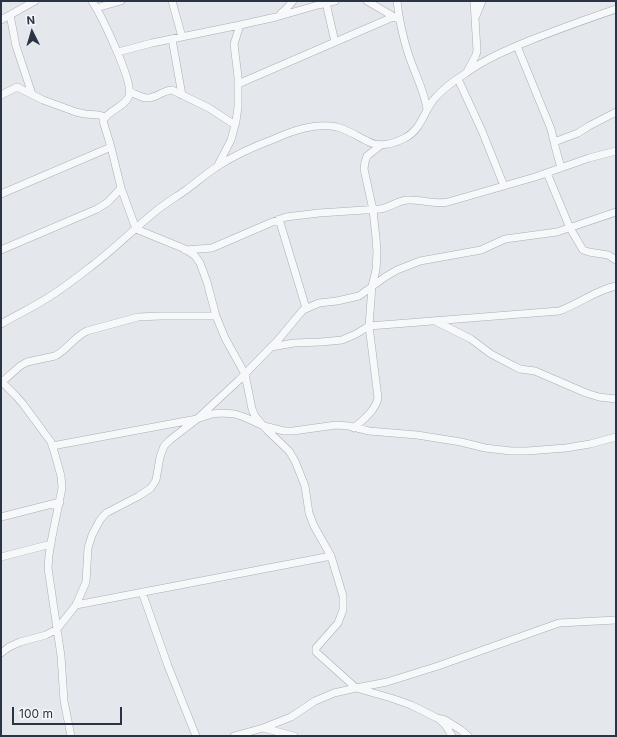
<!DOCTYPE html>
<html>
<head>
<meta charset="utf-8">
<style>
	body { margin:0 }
	#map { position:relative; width:617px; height:737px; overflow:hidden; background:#e4e7ec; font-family:Inter,sans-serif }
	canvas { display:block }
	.frame { position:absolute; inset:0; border:2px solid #2b3445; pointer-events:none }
	.north { position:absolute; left:12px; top:12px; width:40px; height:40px; -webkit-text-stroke:3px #f4f6f9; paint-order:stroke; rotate:355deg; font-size:11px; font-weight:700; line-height:16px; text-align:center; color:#2b3445 }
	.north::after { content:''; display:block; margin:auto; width:14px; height:18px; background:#2b3445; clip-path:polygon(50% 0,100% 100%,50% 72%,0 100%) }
	.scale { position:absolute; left:12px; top:707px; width:110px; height:18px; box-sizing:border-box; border:2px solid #2b3445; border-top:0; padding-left:5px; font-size:12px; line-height:14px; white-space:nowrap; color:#2b3445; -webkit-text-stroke:3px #f4f6f9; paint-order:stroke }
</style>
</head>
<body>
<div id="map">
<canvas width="617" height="737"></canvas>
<div class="frame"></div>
<div class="north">N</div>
<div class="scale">100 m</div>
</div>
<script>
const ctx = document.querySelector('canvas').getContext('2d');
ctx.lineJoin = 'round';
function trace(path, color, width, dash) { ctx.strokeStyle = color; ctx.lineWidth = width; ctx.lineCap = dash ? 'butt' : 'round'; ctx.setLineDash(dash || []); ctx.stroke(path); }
const street = new Path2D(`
	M92,1C101,15 134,82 129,96C125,107 108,110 103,121L111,147L121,188L136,229L185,249L195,256L200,263L207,282L216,316L225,338L245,374L252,409L255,416L267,430L289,451L295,461L305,486L309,513L314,526L331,556L343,596V610L338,623L316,648V652L356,688L387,682L438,666L559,623L616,620
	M172,1L182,37
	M367,1L396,18
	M397,1C399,20 403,38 409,56C415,74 424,90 427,109
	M326,3L335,42
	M96,8L121,1
	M281,13L285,10L293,1
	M10,15L16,46L32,94
	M476,16L482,1
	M1,20L35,1
	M172,39L182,95
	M517,46L551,129L555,146L561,168
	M118,52L152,43L240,25L276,17L318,5L335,1
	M467,72L476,55L477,51L474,1
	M458,79L482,131L504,186
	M238,84L393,17
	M130,92C135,94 141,97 146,98C156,99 163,90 172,90L209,108L235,125
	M1,95L17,87L43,100L76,112L85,114L99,115L105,117
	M554,142L578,133L589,126L616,112
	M217,167L231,140L236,121L238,107V77L234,44L240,25
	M547,173L570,228L583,250L589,252L608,255L616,260
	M1,194L111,147
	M279,219L306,308
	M1,250L97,209L108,202L121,188
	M185,250L212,248L270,223L286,217L319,213L380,209C389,208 397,201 407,200C421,199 434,205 448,202L535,177L589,158L616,151
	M435,321L471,339L491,354L510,364L520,369L535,371L586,393L599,397L616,399
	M1,324C18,314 36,306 52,295C66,286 80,275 93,265C115,248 135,228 156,211C166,203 176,197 186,190C197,182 207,173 218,166C235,155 255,146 274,139C294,130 315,123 337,127C348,130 357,136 367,141C379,148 393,144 405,138C422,129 423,112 435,98C443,89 455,80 466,73C485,59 509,49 531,40C559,29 587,19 616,9
	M271,347L294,343L321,342L342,340L356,334L369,326L559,311C579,304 596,290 616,286
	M1,381L16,396L23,404L51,442L54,451L61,476L62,488L52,537L49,555L48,568L61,656L64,701L71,736
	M2,382L20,366L27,362L55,356C67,350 74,337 87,331L138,317L160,316H216
	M354,428C364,419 375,411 378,398L369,326L372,286L376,270L377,252L376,238L373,210L364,169L365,162L367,156L381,145
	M52,446L197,419L212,414L221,413L235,414L244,417L264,426L284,431H293L336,425L349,426L369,431L417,435L461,442L485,448L511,451H527L566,448L590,444L616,437
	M1,517L60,502
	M1,557L51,544
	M142,592L168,666L196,736
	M76,605L331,556
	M1,653L9,647L20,642L46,635L57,629L76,605L86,582L88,548L92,535L100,520L106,513L139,496L151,488L156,480L160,457L164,446L170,440L197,419L239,380L278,340L303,310L319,303L337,301L359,296L385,277L397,270L420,261L481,250L505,239L557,232L616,212
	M440,720L446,726L452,736
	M263,728L294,736
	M234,736L263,728L291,717L315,701L334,693L356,688L391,698L411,705L437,718L445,720L461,730L468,736`);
trace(street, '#a9aeb7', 8);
trace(street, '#f7f8fa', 7);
</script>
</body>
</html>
